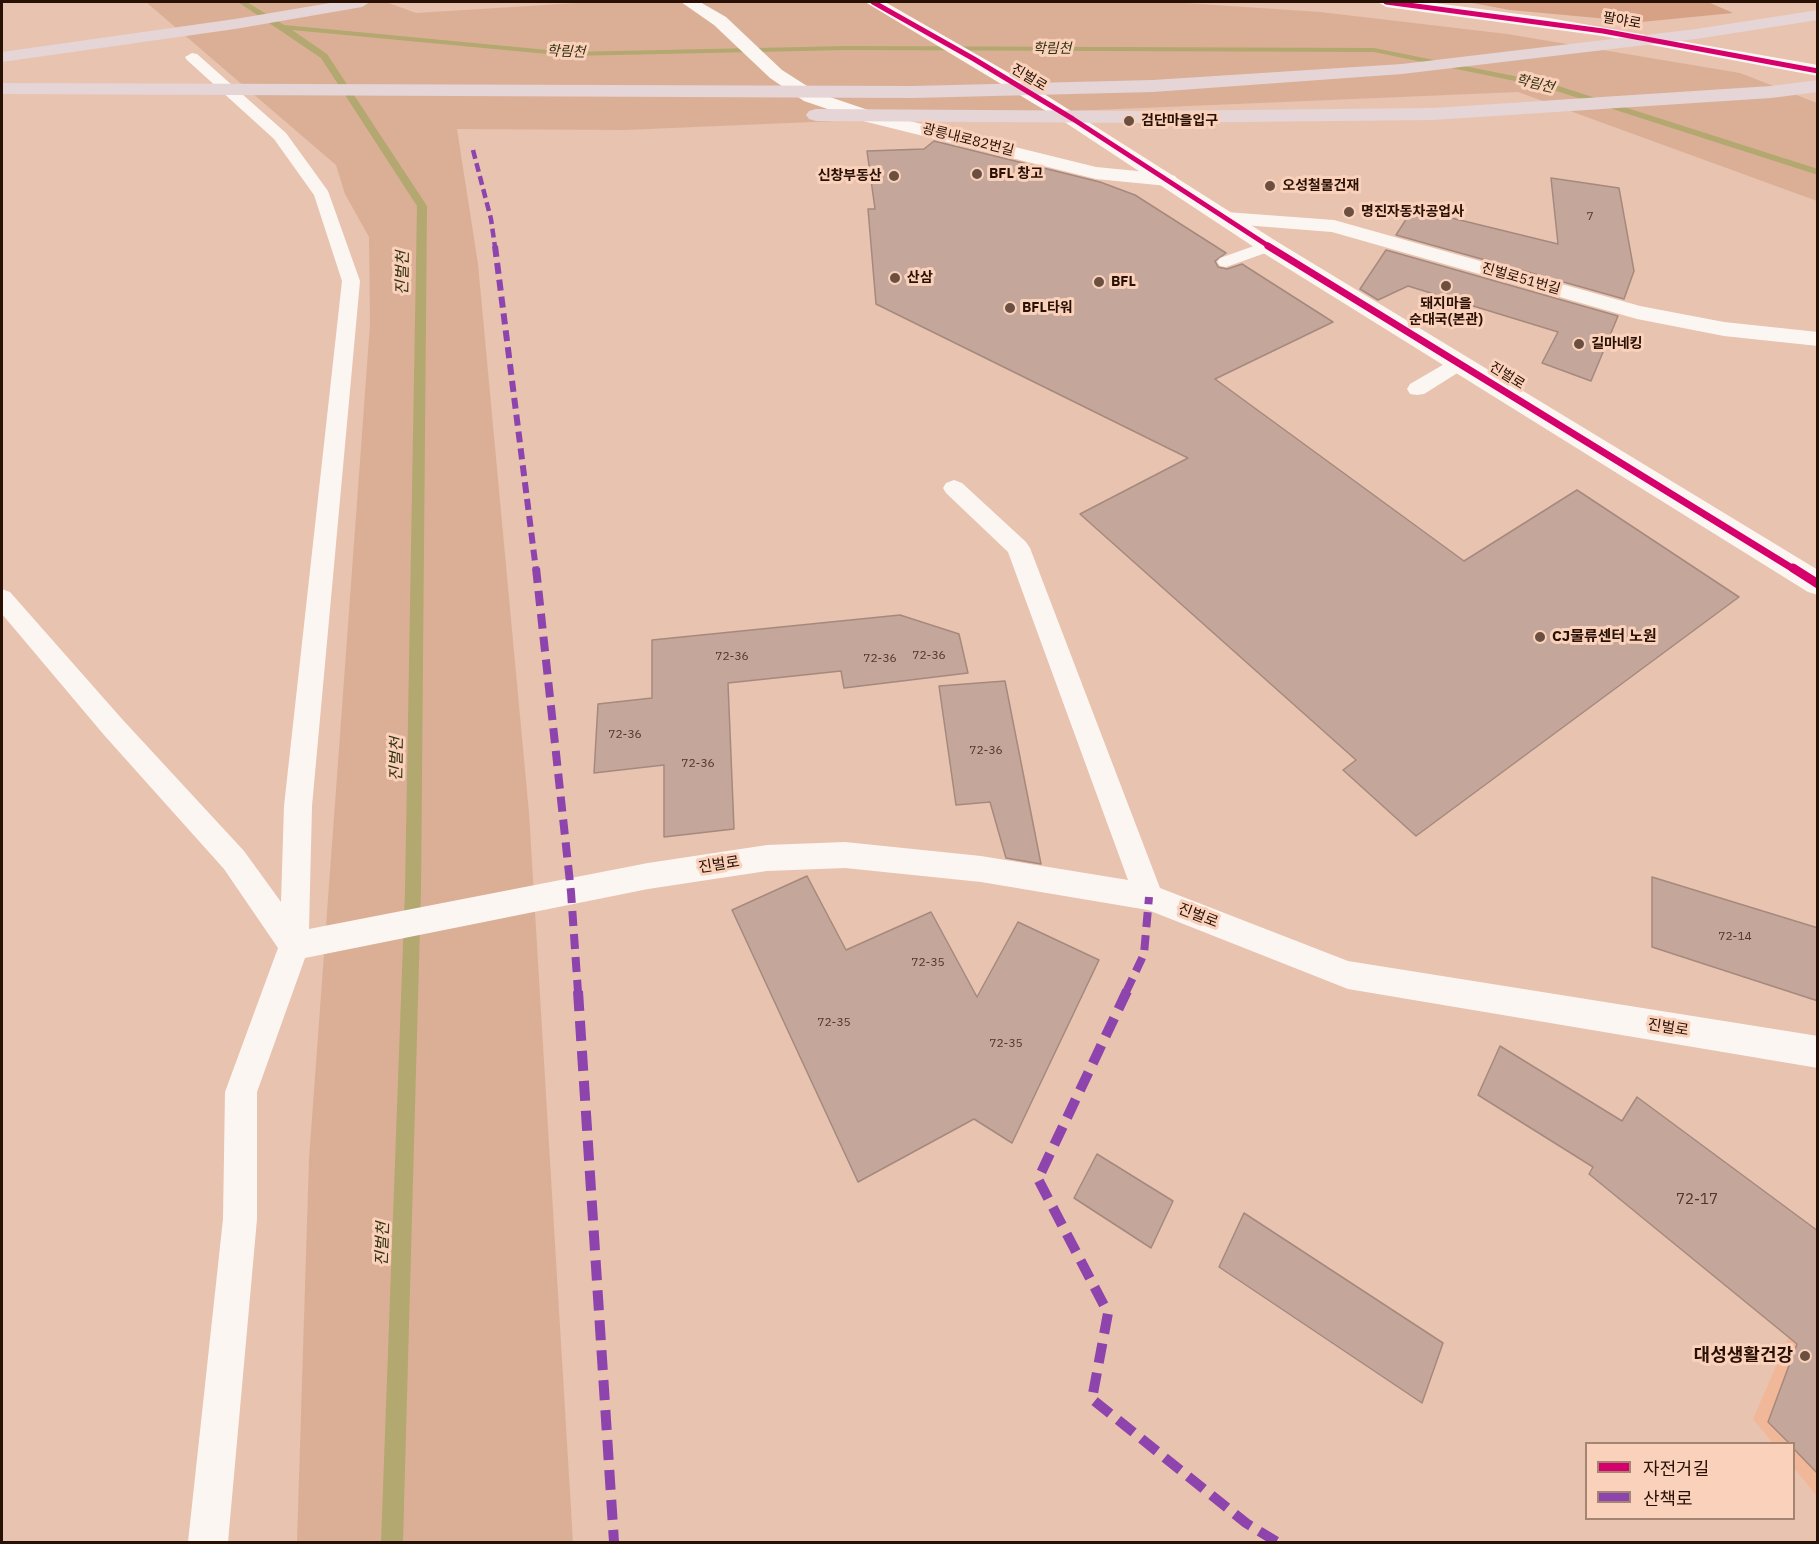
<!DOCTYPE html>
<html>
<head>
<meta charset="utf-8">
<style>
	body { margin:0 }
	#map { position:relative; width:1819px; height:1544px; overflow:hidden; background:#e8c3af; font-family:"IBM Plex Sans","Noto Sans KR",sans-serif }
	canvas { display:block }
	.frame { position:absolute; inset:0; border:3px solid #281004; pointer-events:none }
	.legend { position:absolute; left:1585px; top:1442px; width:210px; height:78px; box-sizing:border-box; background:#fad1bb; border:2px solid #a68472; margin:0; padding:8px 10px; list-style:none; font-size:18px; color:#281004 }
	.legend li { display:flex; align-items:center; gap:12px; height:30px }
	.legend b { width:30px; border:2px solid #a68472 }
</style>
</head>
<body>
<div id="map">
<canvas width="1819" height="1544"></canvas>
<div class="frame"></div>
<ul class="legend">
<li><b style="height:8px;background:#d6006c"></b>자전거길</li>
<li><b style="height:8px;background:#8e44ad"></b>산책로</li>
</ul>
</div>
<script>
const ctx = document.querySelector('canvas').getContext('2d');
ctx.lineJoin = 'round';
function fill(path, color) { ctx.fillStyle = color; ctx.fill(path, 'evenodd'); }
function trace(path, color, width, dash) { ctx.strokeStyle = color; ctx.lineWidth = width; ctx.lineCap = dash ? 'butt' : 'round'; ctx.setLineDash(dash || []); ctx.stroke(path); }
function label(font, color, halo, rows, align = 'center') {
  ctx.font = font + ' "IBM Plex Sans","Noto Sans KR",sans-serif'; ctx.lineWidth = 6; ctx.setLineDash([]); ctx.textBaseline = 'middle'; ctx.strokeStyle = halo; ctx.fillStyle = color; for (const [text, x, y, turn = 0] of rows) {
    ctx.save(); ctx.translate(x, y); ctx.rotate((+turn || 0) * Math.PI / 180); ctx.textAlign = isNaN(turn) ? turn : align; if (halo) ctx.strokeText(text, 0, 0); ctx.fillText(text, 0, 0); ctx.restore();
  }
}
fill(new Path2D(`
	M1817,1273V1496L1794,1468V1444L1773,1443L1753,1419Z`), '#f0b798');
fill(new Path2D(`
	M146,2H386L416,13L593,2H1169L1320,12L1507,34L1740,73L1817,103V201L1518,92L625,130L457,129L478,264L529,813L573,1542H297L309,1159L370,324L369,237L345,194L336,165Z`), '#dbaf96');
fill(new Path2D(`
	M1467,2H1708L1733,13L1641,22L1510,10Z`), '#d6a185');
fill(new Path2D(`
	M238,2H247L284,25L569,52L847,46L1374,48L1549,83L1818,169V175L1544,87L1374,52L847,50L569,56L292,30L327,54L427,206L421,890L403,1542H381L405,890L417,206L321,58Z`), '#b3a86f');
const building = new Path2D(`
	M934,141L1100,182L1135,195L1226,253L1215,261L1218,267L1227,269L1242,264L1333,322L1215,379L1464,561L1577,490L1739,597L1416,836L1343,770L1356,760L1080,514L1188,458L876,304L868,209H875L867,151L924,149Z
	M1551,178L1619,188L1634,271L1624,299L1396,235L1412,210H1419L1558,244Z
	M1386,250L1618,316L1591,381L1542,363L1558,332L1408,286L1378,300L1360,289Z
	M900,615L959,634L968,673L844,688L841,671L728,683L734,829L664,837V765L594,773L598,704L652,698V640Z
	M1005,681L1041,864L1006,858L990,802L956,805L939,686Z
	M807,876L846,950L931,912L977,997L1018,922L1099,960L1012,1143L974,1119L858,1182L732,910Z
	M1652,877L1818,928V1001L1652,947Z
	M1500,1046L1622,1121L1637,1097L1818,1231V1474L1794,1449V1443H1789L1768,1422L1797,1344L1589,1174L1593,1167L1478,1095Z
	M1097,1154L1173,1201L1151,1248L1074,1198Z
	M1244,1213L1443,1343L1422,1403L1219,1267Z`);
fill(building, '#c4a69b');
trace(building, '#a6897e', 1.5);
fill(new Path2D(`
	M192,53L197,54L286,133L328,191L360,281L312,806L309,929L648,863L767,845L845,842L981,856L1128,880L1008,552L946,493L943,488L946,483L954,480L962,483L1026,542L1030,548L1160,888L1348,961L1818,1036V1068L1348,989L1148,910L981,882L845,868L767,871L648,889L305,958L257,1092V1219L228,1542H188L223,1219L225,1092L278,948L224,869L104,735L2,614V589L10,592L122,719L244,851L281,902L284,806L342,281L314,195L274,139L187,60L185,57Z
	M1268,241L1274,242L1277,246L1274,250L1226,267L1220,266L1217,262L1220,258Z
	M1460,357L1467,359L1470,363L1467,367L1424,394L1417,395L1410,394L1407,389L1410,384L1453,359Z`), '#fcf6f3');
fill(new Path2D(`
	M681,2H700L726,17L782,70L818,93L877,113L1096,167L1168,174L1175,176L1178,180L1175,184L1168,186L1096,179L863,121L804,101L770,78L714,25Z
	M1226,212L1334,220L1640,306L1724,322L1818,332V346L1724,336L1637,319L1332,232L1218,223L1215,218L1218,213Z`), '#fcf6f3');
fill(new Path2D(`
	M865,2H885L1030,85L1276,241L1818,570V595L1808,592L1260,251L1066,123Z
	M1378,2H1427L1549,18L1818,65V76L1603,36L1386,7Z`), '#fcf6f3');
fill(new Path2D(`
	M336,2H370L362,7L235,29L2,62V52L235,19Z
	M1818,10V20L1696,39L1402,74L1153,92L913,98L2,94V83L913,86L1153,80L1402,64L1696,29Z
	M1818,80V92L1771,98L1433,120L1144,123L816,121L809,119L806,115L809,111L816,109L1144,111L1433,108L1771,86Z`), '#e5d5d7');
trace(new Path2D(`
	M473,150L491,219L495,247`), '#8e44ad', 4.5, [9, 4.5]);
trace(new Path2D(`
	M495,246L536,570`), '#8e44ad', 6, [11, 6]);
trace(new Path2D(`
	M536,568L571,892L578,992
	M1126,992L1144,954L1149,897`), '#8e44ad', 8, [15, 8]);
trace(new Path2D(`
	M578,991L614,1542
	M1127,991L1038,1179L1108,1313L1092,1399L1246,1523L1277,1542`), '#8e44ad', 10, [20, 10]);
trace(new Path2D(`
	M873,2L974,59L1073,119L1270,247
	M1386,2L1603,31L1818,71`), '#d6006c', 5);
trace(new Path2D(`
	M1268,246L1795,570`), '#d6006c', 7);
trace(new Path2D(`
	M1793,568L1818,584`), '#d6006c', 9);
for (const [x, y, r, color] of [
	[1129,121,6,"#6b4f40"],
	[977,174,6,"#6b4f40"],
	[894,176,6,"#6b4f40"],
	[1270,186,6,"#6b4f40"],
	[1349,212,6,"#6b4f40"],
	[895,278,6,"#6b4f40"],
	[1099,282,6,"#6b4f40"],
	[1446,286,6,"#6b4f40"],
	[1010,308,6,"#6b4f40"],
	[1579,344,6,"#6b4f40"],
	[1540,637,6,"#6b4f40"],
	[1805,1356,6,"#6b4f40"]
]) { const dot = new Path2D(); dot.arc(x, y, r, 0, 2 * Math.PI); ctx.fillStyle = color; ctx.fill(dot); trace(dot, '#fad1bb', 2); }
label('12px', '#4f362a', null, [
	["7",1590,217],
	["72-36",929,656],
	["72-36",732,657],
	["72-36",880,659],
	["72-36",625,735],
	["72-36",986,751],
	["72-36",698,764],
	["72-14",1735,937],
	["72-35",928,963],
	["72-35",834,1023],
	["72-35",1006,1044]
]);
label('14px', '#281004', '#fad1bb', [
	["팔야로",1622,21,10],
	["진벌로",1029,78,31],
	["광릉내로82번길",968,140,14],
	["진벌로51번길",1521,279,16],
	["진벌로",1507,376,32]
]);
label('italic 14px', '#313211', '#fad1bb', [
	["학림천",1052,49],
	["학림천",566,52,2],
	["학림천",1535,84,13]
]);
label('bold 14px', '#281004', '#fad1bb', [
	["검단마을입구",1141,121],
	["BFL 창고",989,174],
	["신창부동산",882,176,"right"],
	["오성철물건재",1282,186],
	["명진자동차공업사",1361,212],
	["산삼",907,278],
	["BFL",1111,282],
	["돼지마을",1446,304,"center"],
	["순대국(본관)",1446,320,"center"],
	["BFL타워",1022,308],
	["길마네킹",1591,344]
], 'left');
label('bold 15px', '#281004', '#fad1bb', [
	["CJ물류센터 노원",1552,637]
], 'left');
label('15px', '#281004', '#fad1bb', [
	["진벌로",719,865,-9],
	["진벌로",1198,916,21],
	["진벌로",1668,1028,9]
]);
label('15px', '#4f362a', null, [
	["72-17",1697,1200]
]);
label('italic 16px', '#313211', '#fad1bb', [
	["진벌천",403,273,-89],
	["진벌천",397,759,-89],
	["진벌천",383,1244,-88]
]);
label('bold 18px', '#281004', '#fad1bb', [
	["대성생활건강",1793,1356]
], 'right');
</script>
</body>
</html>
